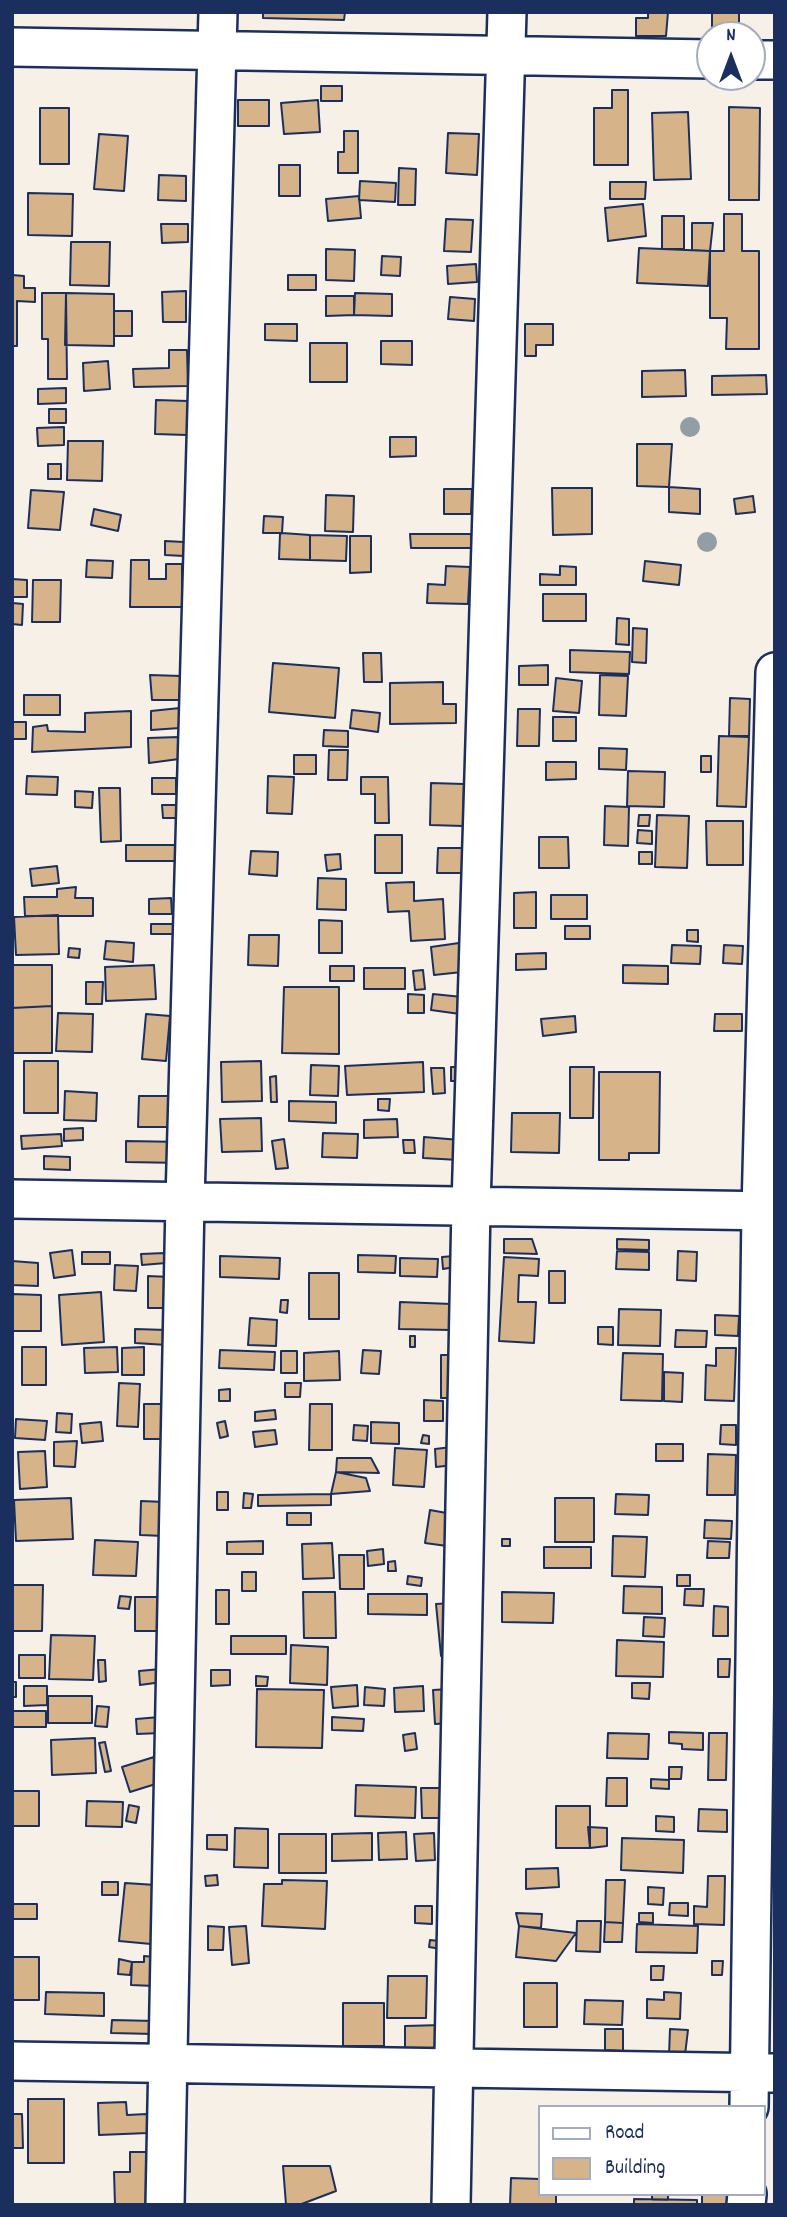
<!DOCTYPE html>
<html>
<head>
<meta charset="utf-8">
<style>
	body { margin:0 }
	#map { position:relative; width:787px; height:2217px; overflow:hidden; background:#f7f0e7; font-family:Dekko,sans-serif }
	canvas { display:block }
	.frame { position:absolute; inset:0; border:14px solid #1b2f5e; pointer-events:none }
	.legend { position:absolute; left:538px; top:2105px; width:228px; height:91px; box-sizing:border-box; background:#fff; border:2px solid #a4acbf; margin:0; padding:9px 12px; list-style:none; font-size:21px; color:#1b2f5e }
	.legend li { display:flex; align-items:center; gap:14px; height:35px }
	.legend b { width:35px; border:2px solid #a4acbf }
	.north { position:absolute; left:696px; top:21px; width:70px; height:70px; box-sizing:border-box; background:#fff; border:2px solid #a4acbf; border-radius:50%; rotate:0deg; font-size:19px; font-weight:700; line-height:28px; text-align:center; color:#1b2f5e }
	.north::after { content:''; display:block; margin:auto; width:24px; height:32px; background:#1b2f5e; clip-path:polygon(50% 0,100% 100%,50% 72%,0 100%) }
</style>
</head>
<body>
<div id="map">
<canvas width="787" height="2217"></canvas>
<div class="frame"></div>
<ul class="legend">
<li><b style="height:9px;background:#fff"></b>Road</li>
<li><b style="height:19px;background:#d7b389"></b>Building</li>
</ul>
<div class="north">N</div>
</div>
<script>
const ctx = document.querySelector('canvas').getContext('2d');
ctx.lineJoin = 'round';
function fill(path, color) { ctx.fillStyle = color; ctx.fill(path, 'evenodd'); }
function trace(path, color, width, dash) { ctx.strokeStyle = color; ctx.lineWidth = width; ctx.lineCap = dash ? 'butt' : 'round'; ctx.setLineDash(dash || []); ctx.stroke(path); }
const building = new Path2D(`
	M263,12H345L344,20L263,18Z
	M648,12H668L666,36H636V18H648Z
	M712,12H739V35H712Z
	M321,86H342V101H321Z
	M612,90H628V165H594V108H612Z
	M238,100H269V126H238Z
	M318,100L320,132L284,134L281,103Z
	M729,107L760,108L759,200H729Z
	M40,108H69V164H40Z
	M688,112L691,179L654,180L652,113Z
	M344,131H358V173H338V152H344Z
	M448,133L479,134L477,175L446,173Z
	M99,134L128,136L124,191L94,189Z
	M279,165H300V196H279Z
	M399,168L416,169L415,205H398Z
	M159,175L186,176V201L158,200Z
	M360,181L396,183L395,202L359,200Z
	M610,182H646L645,199H610Z
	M28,193L73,194L72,236L28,235Z
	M359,196L361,218L328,221L326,199Z
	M643,204L646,236L608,241L605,208Z
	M724,214H742V251H759V349H726L727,318H710V251H724Z
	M662,216H684V249H662Z
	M446,219L473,220L471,252L444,251Z
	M692,223H713L710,251L692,250Z
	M161,224H188V242L162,243Z
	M71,242H110L109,286L70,285Z
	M639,248L710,251L708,286L637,283Z
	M326,249L355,250L354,281L326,280Z
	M382,256L401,257L400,276L381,275Z
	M476,264L477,282L448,284L447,266Z
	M12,275L24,276V288H35V302L17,301V346H12Z
	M288,275H316V290H288Z
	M186,291V322H163L162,292Z
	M42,293H66L67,379H48V339H42Z
	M66,293L114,294V346L65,345Z
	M355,293L392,294V316L354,315Z
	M326,296H354V315L326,316Z
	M450,297L475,299L474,321L448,319Z
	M114,311H132V336H114Z
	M265,324H297V341L265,340Z
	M525,324H553V345H536V356H525Z
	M381,341H412V365L381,364Z
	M310,343H347V382H310Z
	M169,350H187L188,386L134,387L133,369L169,368Z
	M108,361L110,389L84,391L83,363Z
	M685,370L686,396L642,397V371Z
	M766,375L767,394L712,395V376Z
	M66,388V403L38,404V389Z
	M156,400L188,401L187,435L155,434Z
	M49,409H66V423H49Z
	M64,427V445L38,446L37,428Z
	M390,437H416V456L390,457Z
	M68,441H103L102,481L67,480Z
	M637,444H672L669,487L637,486Z
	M48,464H61V479H48Z
	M669,487L700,489V514L669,512Z
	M552,488H592V534L553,535Z
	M444,489H472L471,514H444Z
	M31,490L64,492L60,530L28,528Z
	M326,495L354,496L353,532L325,531Z
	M753,496L755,512L736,514L734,499Z
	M94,509L121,515L118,531L91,525Z
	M264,516L283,517L282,533H263Z
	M282,533L310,535V560L279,559L280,534Z
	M410,534H471V548H411Z
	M310,535L347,536L346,561L310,560Z
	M350,536H371V572L350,573Z
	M165,541L184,542V556L165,555Z
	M87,560L113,561L112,578L86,577Z
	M131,560H149V579H166V564H182V607H130Z
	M645,561L681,565L679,585L643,581Z
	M446,566L470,567L468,604L427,603L428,584L445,585Z
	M560,566L576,567V585H540V574L560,575Z
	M12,579L27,580V597H13V603L23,604L22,625L12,624Z
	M33,580H61L60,622H32Z
	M543,594H586V621H543Z
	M617,618L629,619V645L616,644Z
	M633,628L647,629L646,663L632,662Z
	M570,650L630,652L629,674L570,672Z
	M363,653H381L382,682H364Z
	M273,663L339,668L335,718L269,712Z
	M548,665V685H519V666Z
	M150,675L181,676L179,700H152Z
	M600,675L628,676L626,716L599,715Z
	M556,678L582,681L579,713L553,711Z
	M443,682V704H456V723L390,724V683Z
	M24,695H60V715H24Z
	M730,698L750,699L749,736H729Z
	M180,708V728L151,730V711Z
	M518,709H540L539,746H517Z
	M352,710L380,713L378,732L350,728Z
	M131,711V747L32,752L33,727L47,725L48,731L85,732V713Z
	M553,717H576V741H553Z
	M12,722H26V739H12Z
	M324,730L348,731V747L323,746Z
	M719,736L749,737L746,807L717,806Z
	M179,737V759L149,763L148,738Z
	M599,748L627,749L626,770L599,769Z
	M329,750H348L347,780H328Z
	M294,755H316V774H294Z
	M701,756H711V772H701Z
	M546,762H576V779L546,780Z
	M628,771L665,772L664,807L627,806Z
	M27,776L58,777L57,795L26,794Z
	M268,776L294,777L292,814L267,813Z
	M361,777H388L389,823H375V794H361Z
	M152,778H176V794H152Z
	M431,783L464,784L463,826L430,825Z
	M99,788H120L121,841L101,842Z
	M75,791L93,792L92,808L75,807Z
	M162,805H176V818H163Z
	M605,806L629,807L628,846L604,845Z
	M639,815H650L649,826H638Z
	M657,815L689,816L687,868L655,867Z
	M706,821H743V865H707Z
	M638,830L652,831V844L637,843Z
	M375,835H402V873H375Z
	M539,837H568L569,868H539Z
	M126,845H176V861H126Z
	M438,848H465V873H437Z
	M251,851L278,852L277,876L249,874Z
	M639,852H652V864H639Z
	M340,854L341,869L327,871L325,855Z
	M57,866L59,883L32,886L30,869Z
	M318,878L346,879V910L317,909Z
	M414,882V901L443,899L445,939L411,941L409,911L388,912L386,883Z
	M76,887L75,898H93V916H25L24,897H57V889Z
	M536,892V928H514V893Z
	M551,895H587V919H551Z
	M171,898L172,914H149V899Z
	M58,915L59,954L16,955L14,917Z
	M319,920L342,921V953H319Z
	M151,924H178V934H151Z
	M565,926H590V939H565Z
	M687,930H698V942L687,941Z
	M249,935H279L278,966L248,965Z
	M106,941L134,943L133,962L104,959Z
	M459,943L462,972L434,975L431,947Z
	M672,945L701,946L700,964L671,963Z
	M724,945L743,946L742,964L723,963Z
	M69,948L80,949L79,958L68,957Z
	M546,953V969L516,970V954Z
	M12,965H52V1006L12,1008Z
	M154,965L156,999L106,1001L105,967Z
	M623,965L668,966V984L623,983Z
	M330,966H354V981H330Z
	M364,968H405V989H364Z
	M423,970L425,989L415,990L413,971Z
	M86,982H103L102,1004H86Z
	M284,987H339V1054L282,1053Z
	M408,994L424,995V1013H408Z
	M433,994L462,997L460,1014L431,1010Z
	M52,1006V1053H12V1008Z
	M58,1013L93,1014L92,1052L56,1051Z
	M146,1014L170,1016L166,1061L142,1059Z
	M715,1014H742V1031H714Z
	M575,1016L576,1032L543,1036L541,1019Z
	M24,1061H58V1113H24Z
	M261,1061L262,1101L222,1102L221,1062Z
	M423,1062L424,1092L347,1095L345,1066Z
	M311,1065L339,1066L338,1096L310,1095Z
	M451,1067H461V1081H451Z
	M570,1067H594L593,1118H570Z
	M431,1068H444L445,1093L433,1094Z
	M599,1072H660L659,1153H629V1160H599Z
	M276,1076L277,1102H271L270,1077Z
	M65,1091L97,1093L96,1121L64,1120Z
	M139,1096H172L173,1127H138Z
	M378,1099H390L389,1111L378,1110Z
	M289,1101L336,1102V1123L289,1121Z
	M512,1113H560L559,1153L511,1152Z
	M261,1118L262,1151L222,1152L220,1119Z
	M397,1119L398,1137L364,1138V1120Z
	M83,1128V1140L64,1141V1129Z
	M323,1133L358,1134L357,1158L322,1157Z
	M61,1134L62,1146L22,1149L21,1136Z
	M424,1137L460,1140L459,1160L423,1158Z
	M284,1139L288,1168L276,1169L272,1141Z
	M403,1140H414L415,1153H404Z
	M126,1141L183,1142L182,1163L126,1162Z
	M44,1156L70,1157V1170L44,1169Z
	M504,1239H532L537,1254L504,1253Z
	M617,1239L649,1240V1250L617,1249Z
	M72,1250L75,1275L54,1278L50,1253Z
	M617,1251L649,1252V1270L616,1269Z
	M678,1251L697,1252L696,1281L677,1280Z
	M82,1252H110V1264H82Z
	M165,1253L166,1263L142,1265L141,1254Z
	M358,1255L396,1256L395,1273L358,1272Z
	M220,1256L280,1258L279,1279L220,1277Z
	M454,1256L455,1267L443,1269L442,1257Z
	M504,1257L539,1259L538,1276L519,1275L518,1302H536L534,1343L499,1341Z
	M400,1258L438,1259L437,1277L400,1276Z
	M12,1261L38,1263V1286L12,1285Z
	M115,1265L138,1266L136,1291L114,1290Z
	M549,1271H565V1303H549Z
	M309,1273H339V1319H309Z
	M148,1276L170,1277V1308H148Z
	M101,1292L104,1342L62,1345L59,1295Z
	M12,1294L41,1295V1331H12Z
	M281,1300H288L287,1313L280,1312Z
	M400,1302L452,1304L451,1330L399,1329Z
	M619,1309L661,1310L660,1346L618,1345Z
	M715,1315L739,1316L738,1336L715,1335Z
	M250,1318L277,1320L276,1346L248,1345Z
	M598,1327H613V1345L598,1344Z
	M135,1329L167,1330V1345L135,1343Z
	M676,1330L707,1331L706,1347H675Z
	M410,1336H415V1347H410Z
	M22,1347H46V1385H22Z
	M117,1347L118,1372L85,1373L84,1348Z
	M144,1347V1375H122V1348Z
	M716,1348H736L734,1401L705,1400L706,1365L716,1366Z
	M220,1350L275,1352L274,1370L219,1368Z
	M363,1350L381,1351L379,1374L361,1373Z
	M281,1351H297V1373H281Z
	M339,1351L340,1380L304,1381V1353Z
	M623,1353L663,1354L662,1401L621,1400Z
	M441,1355H455V1398H441Z
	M664,1372L683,1373L682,1402L664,1401Z
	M119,1383L140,1384L138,1427L117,1426Z
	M285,1383H301L300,1397H285Z
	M230,1389V1401H219V1390Z
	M424,1400L443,1401V1421H424Z
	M144,1404H169V1439H144Z
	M310,1404H332V1450H309Z
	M275,1410L276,1419L255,1421V1412Z
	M57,1413L72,1414L71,1433L56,1432Z
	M16,1419L47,1421L45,1440L15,1438Z
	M225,1421L228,1436L220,1438L217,1423Z
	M101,1422L103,1441L82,1443L80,1424Z
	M371,1422L399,1423V1444L371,1443Z
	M354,1425L368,1426L367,1441L353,1440Z
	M721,1425H736V1445L720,1444Z
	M275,1430L277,1444L255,1447L253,1432Z
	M423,1435L429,1436V1444L421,1443Z
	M77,1441L75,1467L54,1466V1442Z
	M656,1444H683V1461H656Z
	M452,1447L454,1465L436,1467L435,1449Z
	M395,1448L427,1450L424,1487L393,1485Z
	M45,1451L47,1487L20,1489L18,1452Z
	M708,1454L736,1455L735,1495H707Z
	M337,1458H371L379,1473L336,1472Z
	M336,1472L366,1478L370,1491L331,1494Z
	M217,1492H228V1510H217Z
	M244,1493L253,1494L251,1508H243Z
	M331,1494V1505L258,1506V1495Z
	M616,1494L649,1495L648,1515L615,1514Z
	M71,1498L73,1539L16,1541L14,1500Z
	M555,1498H594V1542H555Z
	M141,1501L165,1502L164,1536L140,1535Z
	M430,1510L452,1514L447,1546L425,1543Z
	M287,1513H311V1525H287Z
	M705,1520L732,1521L731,1539L704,1538Z
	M613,1536L647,1537L645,1577L612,1576Z
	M502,1539H510V1546H502Z
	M95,1540L138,1542L136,1576L93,1575Z
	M263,1541V1554H227V1542Z
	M708,1541L730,1542L729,1558H707Z
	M332,1543L334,1578L303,1579L302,1544Z
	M544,1547H591V1568H544Z
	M383,1549L384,1564L368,1566L367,1551Z
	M339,1555H364V1589H340Z
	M395,1561L396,1571H388V1562Z
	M242,1572H256V1591H242Z
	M677,1575H690V1586H677Z
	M408,1576L422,1578L421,1586L407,1584Z
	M12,1585H43L42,1631H12Z
	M624,1586L662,1587V1614L623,1613Z
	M685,1589H704L703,1606L684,1605Z
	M216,1590H229V1624H216Z
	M303,1592H335L336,1638H304Z
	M502,1592L554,1593L553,1623L502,1622Z
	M368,1594H427V1615L368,1614Z
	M120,1596L131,1597L129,1609L118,1608Z
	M135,1597H167V1631H135Z
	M452,1603L457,1655L441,1656L436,1604Z
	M714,1606L728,1607V1636H713Z
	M644,1617L665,1618L664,1637L643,1636Z
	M51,1635L95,1636L93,1680L49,1679Z
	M231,1636H286V1654H231Z
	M617,1640L664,1642L663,1677L616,1676Z
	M291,1645L328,1647L327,1685L290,1683Z
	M19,1655H45V1678H19Z
	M718,1659H730L729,1677H718Z
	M98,1660H105L106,1681L99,1682Z
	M161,1669L162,1682L140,1685L139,1671Z
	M211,1670H230V1685L211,1686Z
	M256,1676L268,1677L267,1686H256Z
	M12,1682H16V1697H12Z
	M632,1683H650L649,1699L632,1698Z
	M357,1685L358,1706L333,1708L331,1687Z
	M24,1686H47V1705L24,1706Z
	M423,1686L424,1711L395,1712L394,1688Z
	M365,1687L385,1689L384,1706L364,1705Z
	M257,1689L324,1690L322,1748L256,1747Z
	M450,1689L452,1723L435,1724L433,1690Z
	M48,1696H92V1723H48Z
	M97,1706L109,1707L107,1727L95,1726Z
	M12,1711H46V1727H12Z
	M160,1717L161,1733L137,1734L136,1719Z
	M332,1717L364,1719L363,1731L332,1730Z
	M669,1732L703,1733V1750L682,1749V1744L669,1743Z
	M415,1733L417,1749L405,1751L403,1735Z
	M608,1733L649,1734L648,1759L607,1758Z
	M709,1733H727L726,1780H708Z
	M95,1738L96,1773L52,1775L51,1740Z
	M105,1742L111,1771L105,1772L99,1743Z
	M154,1757L162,1782L130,1792L122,1767Z
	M669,1767H682L681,1779H669Z
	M607,1778H627V1806H606Z
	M651,1779L669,1780V1789L651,1788Z
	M356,1785L416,1787L415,1818L355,1816Z
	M421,1788H448V1818H422Z
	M13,1791H39V1826H13Z
	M87,1801L123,1802L122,1827L86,1826Z
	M129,1805L139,1807L136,1823L126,1821Z
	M556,1806H590V1848H556Z
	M699,1809L727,1810V1832L698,1831Z
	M656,1816L674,1817V1832L656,1831Z
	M588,1827L607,1828V1846L590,1848Z
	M235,1828L268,1829V1868L234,1867Z
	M406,1832L407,1859L379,1860L378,1833Z
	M372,1833V1860L332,1861V1834Z
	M434,1833L435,1860L416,1861L414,1834Z
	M279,1834H326V1873H279Z
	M207,1835H227V1850L207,1849Z
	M622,1838L684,1840L683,1873L621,1870Z
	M558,1868L559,1887L526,1889V1869Z
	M217,1875L218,1885L206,1886L205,1876Z
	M708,1876H725L724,1925L694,1924V1906L707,1907Z
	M282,1880L327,1881L325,1929L262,1926L264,1884H282Z
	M606,1880H625L623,1923L605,1922Z
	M102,1882H118V1895H102Z
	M125,1883L156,1885L151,1944L119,1941Z
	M648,1887L664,1888L663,1905L648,1904Z
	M670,1903H688V1916L669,1915Z
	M12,1904H37V1919H12Z
	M415,1906H432V1924L415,1923Z
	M516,1913L542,1914L541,1928L519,1926Z
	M639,1913H653V1923L639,1922Z
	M577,1921H601L600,1952L576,1951Z
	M605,1922L623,1923L622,1942H604Z
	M637,1924L698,1926L697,1953L636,1952Z
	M208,1926L224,1927L223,1950H208Z
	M246,1926L249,1963L232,1965L229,1927Z
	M519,1926L576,1933L556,1961L516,1957Z
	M430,1940L448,1942L447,1950L429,1947Z
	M144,1956L155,1957L154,1986L131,1985L132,1962H144Z
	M12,1957H39V2000H12Z
	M119,1959L132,1962L130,1975L118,1974Z
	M712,1961H723L722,1975H712Z
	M651,1966H664L663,1980H651Z
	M388,1976H427L426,2018H387Z
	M524,1983H557V2027H524Z
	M46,1992L104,1993V2016L45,2014Z
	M664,1992L681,1993L680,2019L647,2018V1999L664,2000Z
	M585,2000L623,2001L622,2025L584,2024Z
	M343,2003H384V2046H343Z
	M112,2020L155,2021L154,2034L111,2033Z
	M442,2025V2048H405V2026Z
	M605,2029H623V2051L605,2050Z
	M670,2029L688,2030L685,2055H669Z
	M28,2099H64V2163H28Z
	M126,2102L127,2115L147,2114L148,2133L99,2135L98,2103Z
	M12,2114H22L23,2148H12Z
	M130,2152H146V2205H115L114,2172H130Z
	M283,2166H330L336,2191L299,2205H286Z
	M511,2178L540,2179V2194H556V2205H510Z
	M652,2194H668V2200H652Z
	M702,2194H730V2205H702Z
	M634,2199L697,2200V2205H634Z`);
fill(building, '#d7b389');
trace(building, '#1b2f5e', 2);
const minor = new Path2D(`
	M12,47L710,59
	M752,60H775
	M12,1199L775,1211
	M12,2061L774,2073
	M749,2107L761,1211L775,672
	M165,2205L185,1201L218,12
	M451,2205L471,1206L507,12
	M746,2205L747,2194`);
trace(minor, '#1b2f5e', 42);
trace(minor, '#fff', 37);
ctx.fillStyle = '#929ea3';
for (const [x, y] of [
	[690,427],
	[707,542]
]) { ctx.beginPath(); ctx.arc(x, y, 10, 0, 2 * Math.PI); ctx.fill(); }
</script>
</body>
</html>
